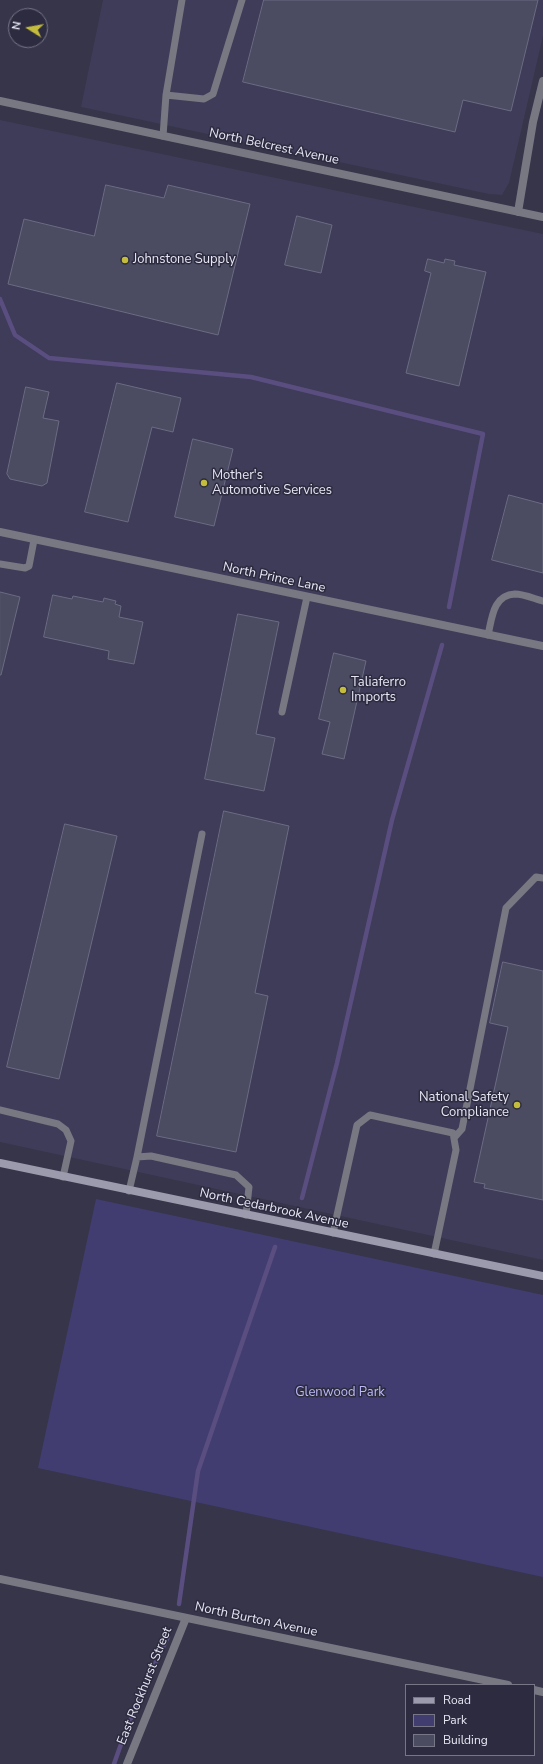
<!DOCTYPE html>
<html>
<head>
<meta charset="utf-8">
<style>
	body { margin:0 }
	#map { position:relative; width:543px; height:1764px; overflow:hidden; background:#36354a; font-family:"Nunito Sans",sans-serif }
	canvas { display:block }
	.legend { position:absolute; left:405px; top:1684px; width:130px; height:72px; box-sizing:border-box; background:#2c2b3f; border:1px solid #767687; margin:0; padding:5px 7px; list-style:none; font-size:12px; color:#e6e6f4 }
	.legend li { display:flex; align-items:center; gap:8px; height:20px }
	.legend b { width:20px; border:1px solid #767687 }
	.north { position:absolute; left:8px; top:8px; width:40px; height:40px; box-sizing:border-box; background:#2c2b3f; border:1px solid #767687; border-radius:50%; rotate:281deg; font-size:11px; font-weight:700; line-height:16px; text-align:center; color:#e6e6f4 }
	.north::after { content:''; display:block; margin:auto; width:14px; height:18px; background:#c4bc3d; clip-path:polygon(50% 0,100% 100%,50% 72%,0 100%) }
</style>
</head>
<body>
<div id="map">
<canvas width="543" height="1764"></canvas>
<ul class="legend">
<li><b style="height:5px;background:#9b9bad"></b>Road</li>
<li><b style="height:11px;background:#423d70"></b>Park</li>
<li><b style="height:11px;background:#4b4b61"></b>Building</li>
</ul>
<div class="north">N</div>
</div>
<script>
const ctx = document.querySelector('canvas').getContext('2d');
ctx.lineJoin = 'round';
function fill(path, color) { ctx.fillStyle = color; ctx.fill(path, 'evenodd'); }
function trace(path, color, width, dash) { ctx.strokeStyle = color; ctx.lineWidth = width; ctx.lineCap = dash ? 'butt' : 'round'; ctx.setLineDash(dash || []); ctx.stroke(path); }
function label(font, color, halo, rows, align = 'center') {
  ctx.font = font + ' "Nunito Sans",sans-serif'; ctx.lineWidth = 3; ctx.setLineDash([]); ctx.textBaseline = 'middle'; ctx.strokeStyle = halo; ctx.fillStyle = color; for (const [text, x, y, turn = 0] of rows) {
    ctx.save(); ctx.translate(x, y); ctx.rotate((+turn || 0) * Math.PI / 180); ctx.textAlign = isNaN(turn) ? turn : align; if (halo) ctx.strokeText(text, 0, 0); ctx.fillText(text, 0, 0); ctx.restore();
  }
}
fill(new Path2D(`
	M103,0H543V36L509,183L502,195L489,194L81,107Z
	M0,120L543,234V1260L0,1142Z`), '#3e3c58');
fill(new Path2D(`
	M96,1199L543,1295V1577L38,1468Z`), '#423d70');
trace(new Path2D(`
	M0,299L15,335L49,358L251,377L483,434L449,607
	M302,1198L337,1063L392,820L442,645
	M179,1604L198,1471L275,1247
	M114,1764C129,1720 147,1679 168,1637`), '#5a4e80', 4.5);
const building = new Path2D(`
	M264,0H538L511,111L463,100L455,132L243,82Z
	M106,185L164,198L168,185L250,204L218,335L8,284L24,219L94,236Z
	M297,216L332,225L321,273L285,265Z
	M428,259L444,263L445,259L455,261L454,265L486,272L459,386L406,373L431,273L425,271Z
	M117,383L181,398L173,432L152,427L128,522L85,512Z
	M26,387L49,392L43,418L59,421L47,483L42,486L10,479L7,474Z
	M193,439L233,449L214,526L175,517Z
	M509,495L543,504V573L492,560Z
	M0,592L20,597L1,675H0Z
	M53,595L72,599L73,596L103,602L104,598L116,601L115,604L121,606L119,617L143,622L134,664L108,659L109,651L44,637Z
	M238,614L279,622L256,734L275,738L264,791L205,779Z
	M334,653L366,661L344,759L322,754L330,722L319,719Z
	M224,811L289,826L255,993L268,996L236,1152L157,1136Z
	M65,824L117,836L59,1079L7,1067Z
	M503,962L543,971V1200L484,1188L485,1184L474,1182L508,1027L490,1023Z`);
fill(building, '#4b4b61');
trace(building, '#6b6b83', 1);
trace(new Path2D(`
	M166,95L204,99L213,94L242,0
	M163,136L166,95L182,0
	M0,564L25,568L29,566L34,540
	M488,635C492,618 493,595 515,594C524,594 535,599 543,601
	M282,712L307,597
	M0,1110L58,1124L66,1130L71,1141L63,1177
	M454,1138L462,1129L506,908L536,877L543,878
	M137,1157L202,834
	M129,1191L137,1157L151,1156L236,1175L249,1187L246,1215
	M333,1233L357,1125L370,1115L453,1133L456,1150L434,1254`), '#787883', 7);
trace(new Path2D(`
	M0,101L543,217
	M518,212L533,122L543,81
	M0,532L543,646
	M0,1579L508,1685
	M534,1690L543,1692
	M127,1764L186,1618`), '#787883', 8);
trace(new Path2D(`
	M0,1163L543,1276`), '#9b9bad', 8);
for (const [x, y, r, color] of [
	[125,260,4,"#c4bc3d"],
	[204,483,4,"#c4bc3d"],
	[343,690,4,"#c4bc3d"],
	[517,1105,4,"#c4bc3d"]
]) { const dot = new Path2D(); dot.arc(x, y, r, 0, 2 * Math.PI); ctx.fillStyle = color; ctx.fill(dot); trace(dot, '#2c2b3f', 1.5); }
label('13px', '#e6e6f4', '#2c2b3f', [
	["North Belcrest Avenue",274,147,12],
	["North Prince Lane",274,578,12],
	["North Cedarbrook Avenue",274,1209,12],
	["North Burton Avenue",256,1620,12],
	["East Rockhurst Street",145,1686,-68]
]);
label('13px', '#e6e6f4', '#2c2b3f', [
	["Johnstone Supply",133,260],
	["Mother's",212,476],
	["Automotive Services",212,491],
	["Taliaferro",351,683],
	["Imports",351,698],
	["National Safety",509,1098,"right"],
	["Compliance",509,1113,"right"]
], 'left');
label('13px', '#bbb9f6', '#2c2b3f', [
	["Glenwood Park",340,1393]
]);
</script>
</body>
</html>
